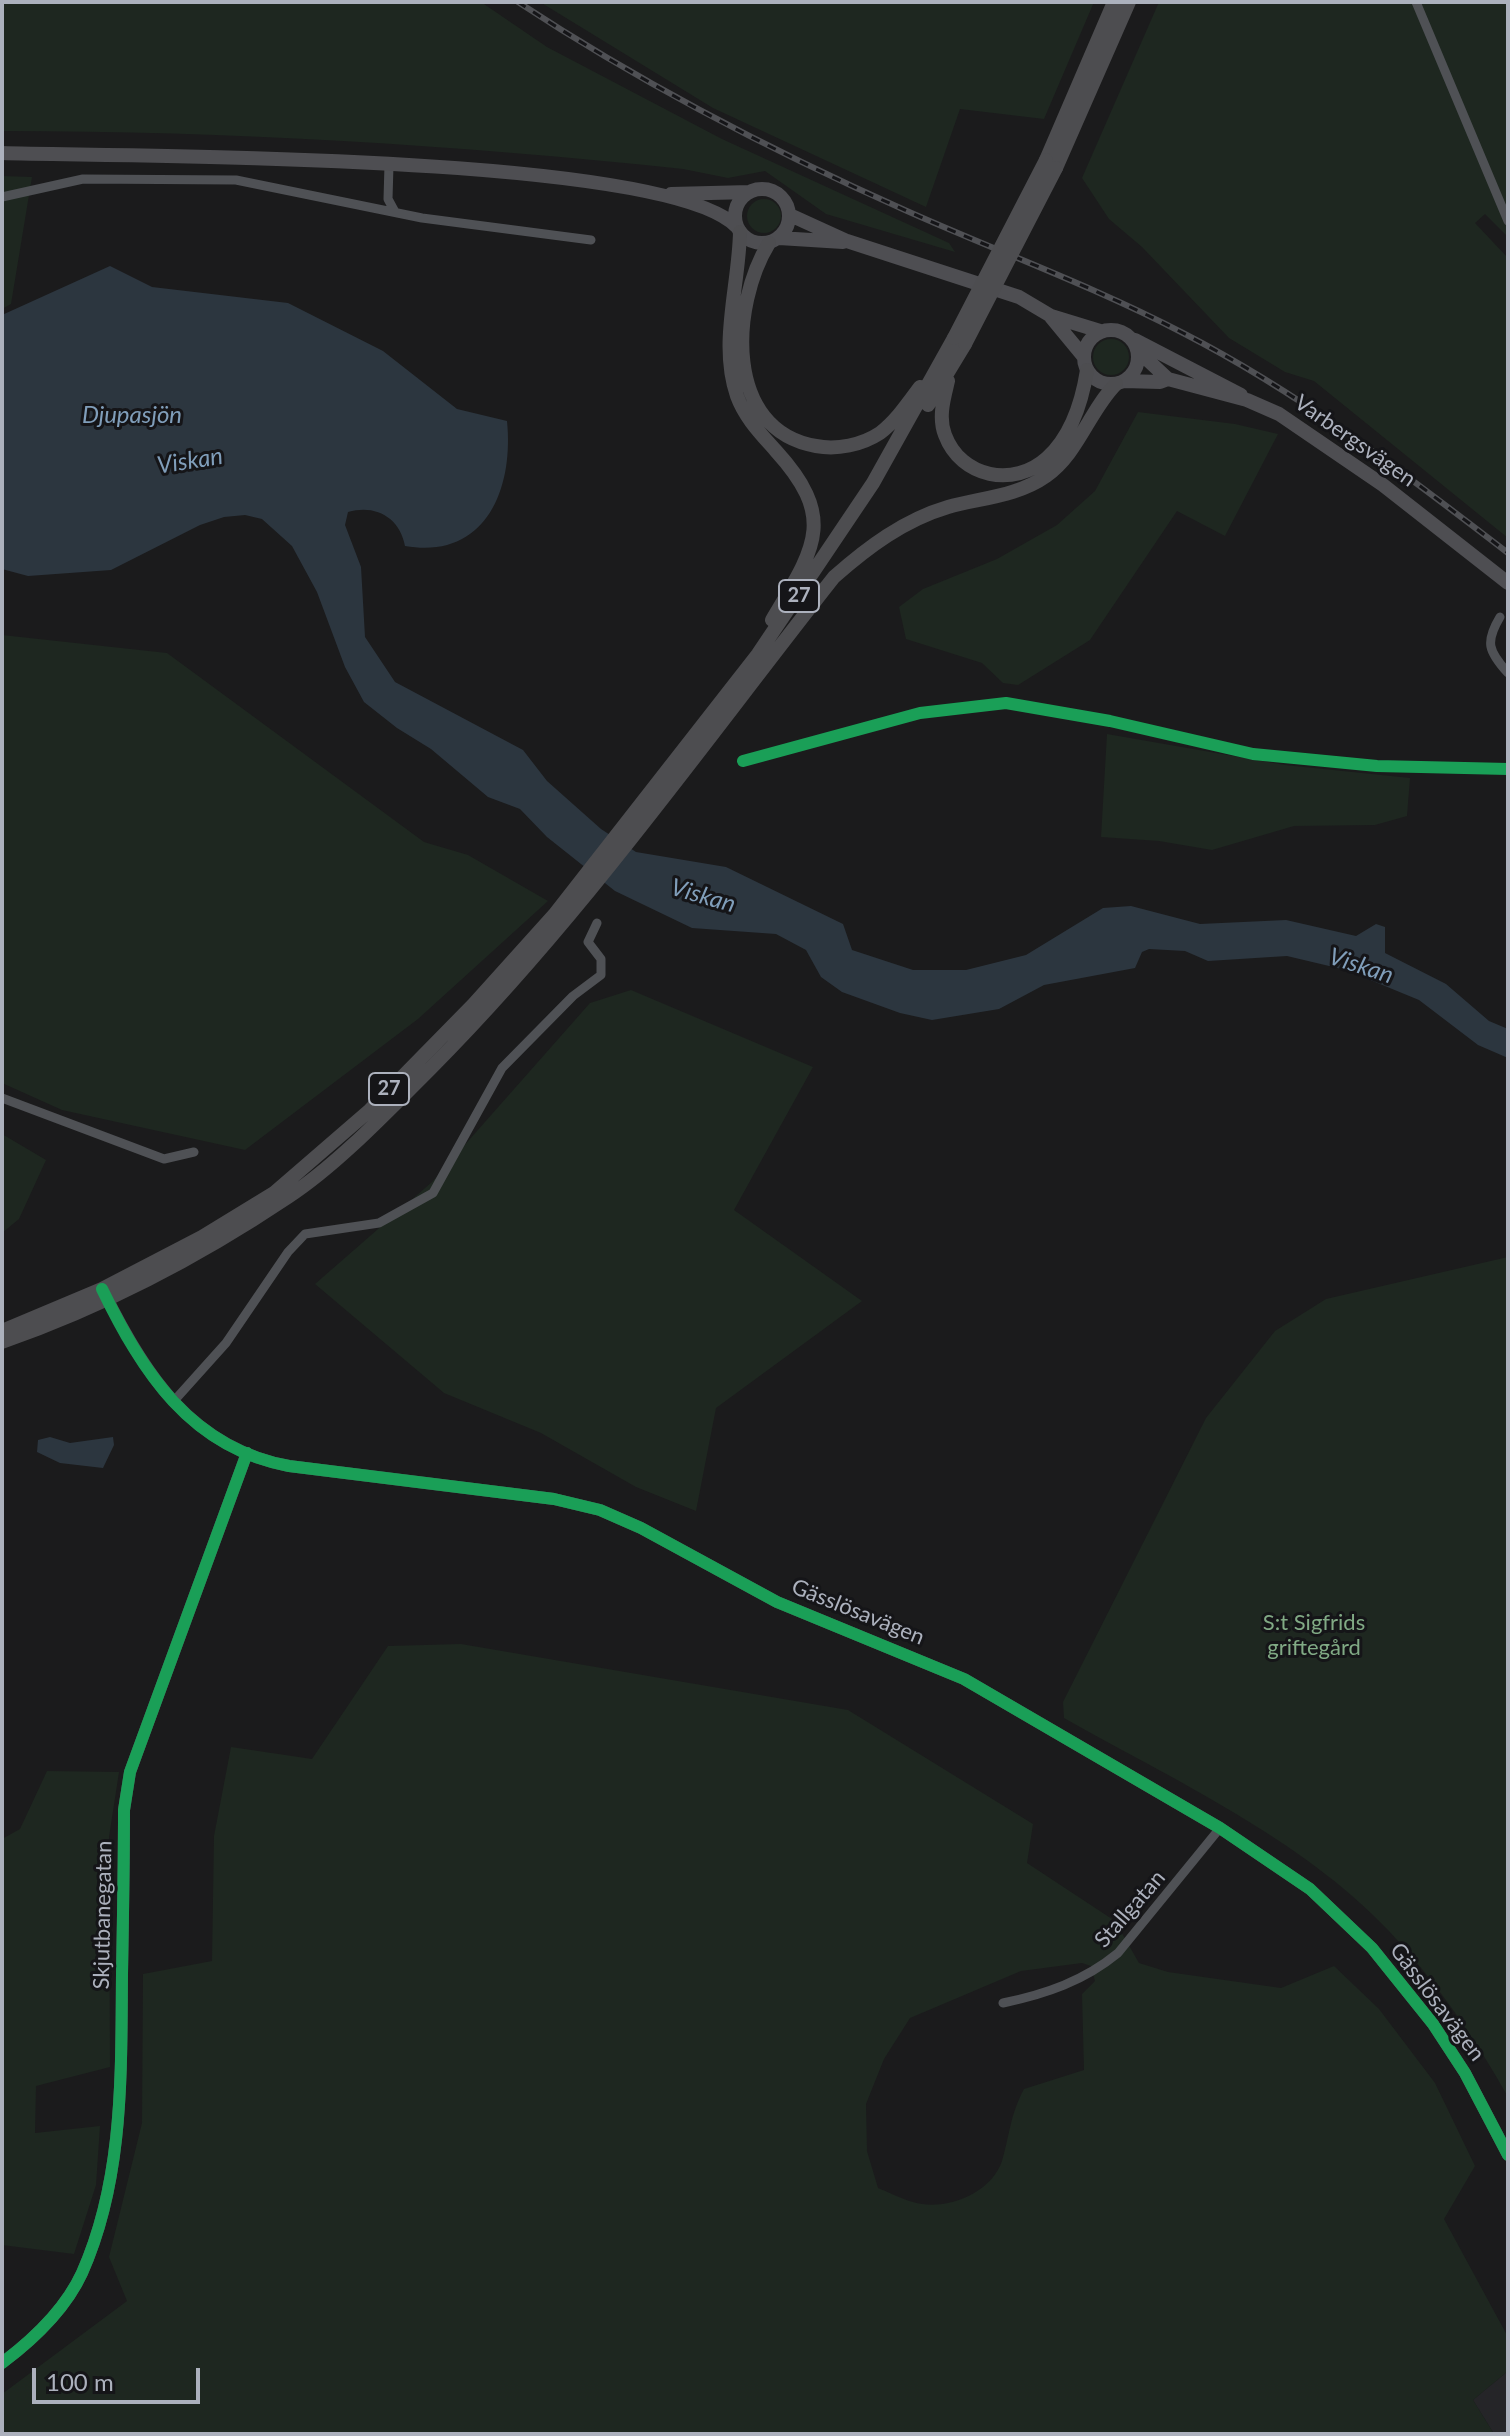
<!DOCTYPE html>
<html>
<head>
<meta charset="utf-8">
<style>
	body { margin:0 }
	#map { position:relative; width:1510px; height:2436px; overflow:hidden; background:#1b1b1c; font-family:Lato,sans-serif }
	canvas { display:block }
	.frame { position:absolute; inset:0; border:4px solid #acb1bd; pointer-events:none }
	.scale { position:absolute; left:32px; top:2368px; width:168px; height:36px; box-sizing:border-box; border:4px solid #acb1bd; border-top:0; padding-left:10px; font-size:24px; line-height:28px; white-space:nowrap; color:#acb1bd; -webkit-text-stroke:6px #151518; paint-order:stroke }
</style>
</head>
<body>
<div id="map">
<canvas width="1510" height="2436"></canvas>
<div class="frame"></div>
<div class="scale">100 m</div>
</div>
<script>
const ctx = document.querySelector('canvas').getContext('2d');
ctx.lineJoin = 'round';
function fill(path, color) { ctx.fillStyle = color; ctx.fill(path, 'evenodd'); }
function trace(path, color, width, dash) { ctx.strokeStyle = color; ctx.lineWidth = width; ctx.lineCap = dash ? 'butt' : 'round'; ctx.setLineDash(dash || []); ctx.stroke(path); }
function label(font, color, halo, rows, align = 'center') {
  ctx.font = font + ' Lato,sans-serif'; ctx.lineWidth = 6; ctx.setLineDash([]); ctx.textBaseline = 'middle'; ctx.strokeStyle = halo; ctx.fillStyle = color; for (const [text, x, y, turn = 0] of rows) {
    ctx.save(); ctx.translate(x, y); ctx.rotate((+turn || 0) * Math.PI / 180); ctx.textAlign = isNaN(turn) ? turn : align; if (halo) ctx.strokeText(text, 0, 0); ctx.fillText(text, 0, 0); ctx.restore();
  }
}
fill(new Path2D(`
	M1508,2371V2434H1494L1473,2400Z`), '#252528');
fill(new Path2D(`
	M2,2H481L547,47L722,139L949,243L955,252L826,214L765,171L728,178L683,169C456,145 230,131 2,131Z
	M540,2H1094L1044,119L960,109L926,207L713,108Z
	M1159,2H1508V237L1485,214L1475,223L1508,258V538L1314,381L1285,372L1229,338L1142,247L1109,219L1082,178Z
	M2,176L32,177L11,304L2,309Z
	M747 216a17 17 0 1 1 34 0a17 17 0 1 1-34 0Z
	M1093 357a18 18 0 1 1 36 0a18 18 0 1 1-36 0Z
	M1138,412L1235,424L1278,434L1225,536L1177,511L1090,640L1018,685L1003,683L982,663L906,639L899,607L923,589L997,559L1057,525L1095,491Z
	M2,635L167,653L424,842L468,855L548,901L418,1019L245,1150L62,1110L2,1083Z
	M1107,734L1285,765L1410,778L1407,816L1375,825L1294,826L1212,850L1159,841L1101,837Z
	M631,990L813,1067L734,1210L862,1301L716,1408L696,1511L636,1487L541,1433L444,1393L315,1284L432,1182L590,1003Z
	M2,1134L46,1160L19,1219L2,1233Z
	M1508,1257V2097C1475,2038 1435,1980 1388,1930C1302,1839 1172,1779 1064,1718L1063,1702L1206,1418L1275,1331L1326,1299Z
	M461,1644L848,1710L1033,1824L1027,1863L1115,1921L1139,1963L1168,1972L1281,1988L1334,1966L1379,2009L1435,2083L1475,2166L1444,2219L1508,2337V2371L1473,2400L1494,2434H2V2394L127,2301L109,2257L142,2123L143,1974L212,1961L214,1836L231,1747L312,1759L388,1646ZM1082,1963L1091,1966L1095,1981L1082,1994L1084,2070L1024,2089C1010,2115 1010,2134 1002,2161C991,2194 944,2212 913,2202C901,2199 889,2192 878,2188L867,2151L866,2104L884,2059L910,2018L1021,1971Z
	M47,1771L119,1772L109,1837L110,2067L36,2086L35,2133L100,2126L96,2185L74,2254L2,2245V1839L20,1829Z`), '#1e2720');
fill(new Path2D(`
	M110,266L152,287L288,303L383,351L457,409L507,421C514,490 485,560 405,546C400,518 376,504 348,512L345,525L361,567L365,637L395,682L523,750L547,781L601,829L636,852L726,867L843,924L852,950L913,970H966L1026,955L1103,908L1131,906L1200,924L1286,920L1356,936L1376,924L1385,927V953L1446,984L1489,1021L1508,1029V1058L1478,1045L1419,1000L1346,970L1287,956L1208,961L1185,951L1149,949L1142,952L1135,968L1044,985L999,1009L932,1020L900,1013L842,992L821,977L806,950L776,934L692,928L615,891L547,837L520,809L488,797L431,749L397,728L364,702L345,667L317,592L292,546L262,519L245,515L224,517L200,525L111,570L28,576L2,569V315Z
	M50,1437L70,1443L113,1437L114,1445L103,1468L60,1463L37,1452L38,1440Z`), '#2c363f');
trace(new Path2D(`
	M1416,2L1508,221
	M389,165L388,199L395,212
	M2,197L83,179L236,180L422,218L591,240
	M1500,617C1485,642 1488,651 1508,673
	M743,761L920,713L1006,703L1110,721L1253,754L1377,766L1508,769
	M2,1098L164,1159L194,1152
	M173,1402L226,1343L288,1252L305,1234L379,1223L433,1193L502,1068L573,996L601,975V959L588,942L597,923
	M1003,2003C1046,1994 1084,1981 1118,1953L1220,1828`), '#4f5155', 9);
trace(new Path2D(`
	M104,1292C144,1374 192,1448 289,1466L554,1499L600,1510L641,1528L777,1602L964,1679L1220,1828L1310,1889L1372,1948L1433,2024L1465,2073L1508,2155
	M2,2363C34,2339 65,2310 82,2273C124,2179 121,2074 122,1974C123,1919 124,1864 124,1810L130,1772L247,1453`), '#4f5155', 12);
trace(new Path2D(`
	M2,153C127,157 666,153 737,227
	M735 216a27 27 0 1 1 54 0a27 27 0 1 1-54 0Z
	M671,194L750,192
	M790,215L847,241L1019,297L1051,316L1100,331
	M779,238L843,242
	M1051,317L1084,357
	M1084 357a27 27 0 1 1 54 0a27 27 0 1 1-54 0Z
	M1135,340L1241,395
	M1138,351L1168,379L1247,400L1279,414L1383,485L1508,583
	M1124,381L1160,382L1168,379`), '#4e4e52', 14);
trace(new Path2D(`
	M1046,160L1114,2
	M1056,168L1129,2
	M740,232C739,286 719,344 737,396C745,418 761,434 776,451C838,519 814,549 772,620
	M769,243C731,305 723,430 816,446C837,450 862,445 880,433C896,421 908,403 920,387
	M948,381C944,398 938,417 945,435C961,478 1014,488 1047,458C1071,436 1082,402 1087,370
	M928,405L965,344
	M2,1331L102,1289L202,1237L274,1193L370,1110L473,1005L554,915L758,654L873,483L954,338
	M2,1342C102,1307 200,1256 288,1197C337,1165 389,1110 431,1068C581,917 703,743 834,577C868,547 904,520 948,507C981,498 1018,496 1046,476C1078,454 1089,411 1116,384`), '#4d4d50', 14);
const rail = new Path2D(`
	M518,2C641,83 772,151 907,211C999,252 1093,286 1183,333C1300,393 1404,473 1508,553`);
trace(rail, '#4f5054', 6);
trace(rail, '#151518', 3, [9]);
trace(new Path2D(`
	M954,338L1046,160
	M965,344L1056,168`), '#4d4d50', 14);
trace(new Path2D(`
	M743,761L920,713L1006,703L1110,721L1253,754L1377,766L1508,769
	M102,1289C142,1371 190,1448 289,1466L554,1499L600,1510L641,1528L777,1602L964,1679L1220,1828L1310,1889L1372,1948L1433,2024L1465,2073L1508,2155
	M2,2363C34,2339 65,2310 82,2273C124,2179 121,2074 122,1974C123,1919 124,1864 124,1810L130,1772L247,1453`), '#1a9f57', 12);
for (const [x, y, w] of [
	[799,596,40],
	[389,1089,40]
]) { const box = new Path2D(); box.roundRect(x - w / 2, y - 16, w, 32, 6); ctx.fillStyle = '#151518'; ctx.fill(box); trace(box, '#acb1bd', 2); }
label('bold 20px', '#acb1bd', null, [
	["27",799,596],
	["27",389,1089]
]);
label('22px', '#acb1bd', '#151518', [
	["Varbergsvägen",1355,441,35],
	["Gässlösavägen",858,1612,22],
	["Stallgatan",1130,1909,-49],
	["Skjutbanegatan",103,1915,-89],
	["Gässlösavägen",1437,2002,53]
]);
label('22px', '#81aa85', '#151518', [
	["S:t Sigfrids",1314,1623],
	["griftegård",1314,1648]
]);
label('italic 24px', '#809eba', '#151518', [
	["Djupasjön",132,415],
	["Viskan",190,461,-9],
	["Viskan",703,896,16],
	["Viskan",1361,966,18]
]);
</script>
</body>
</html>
